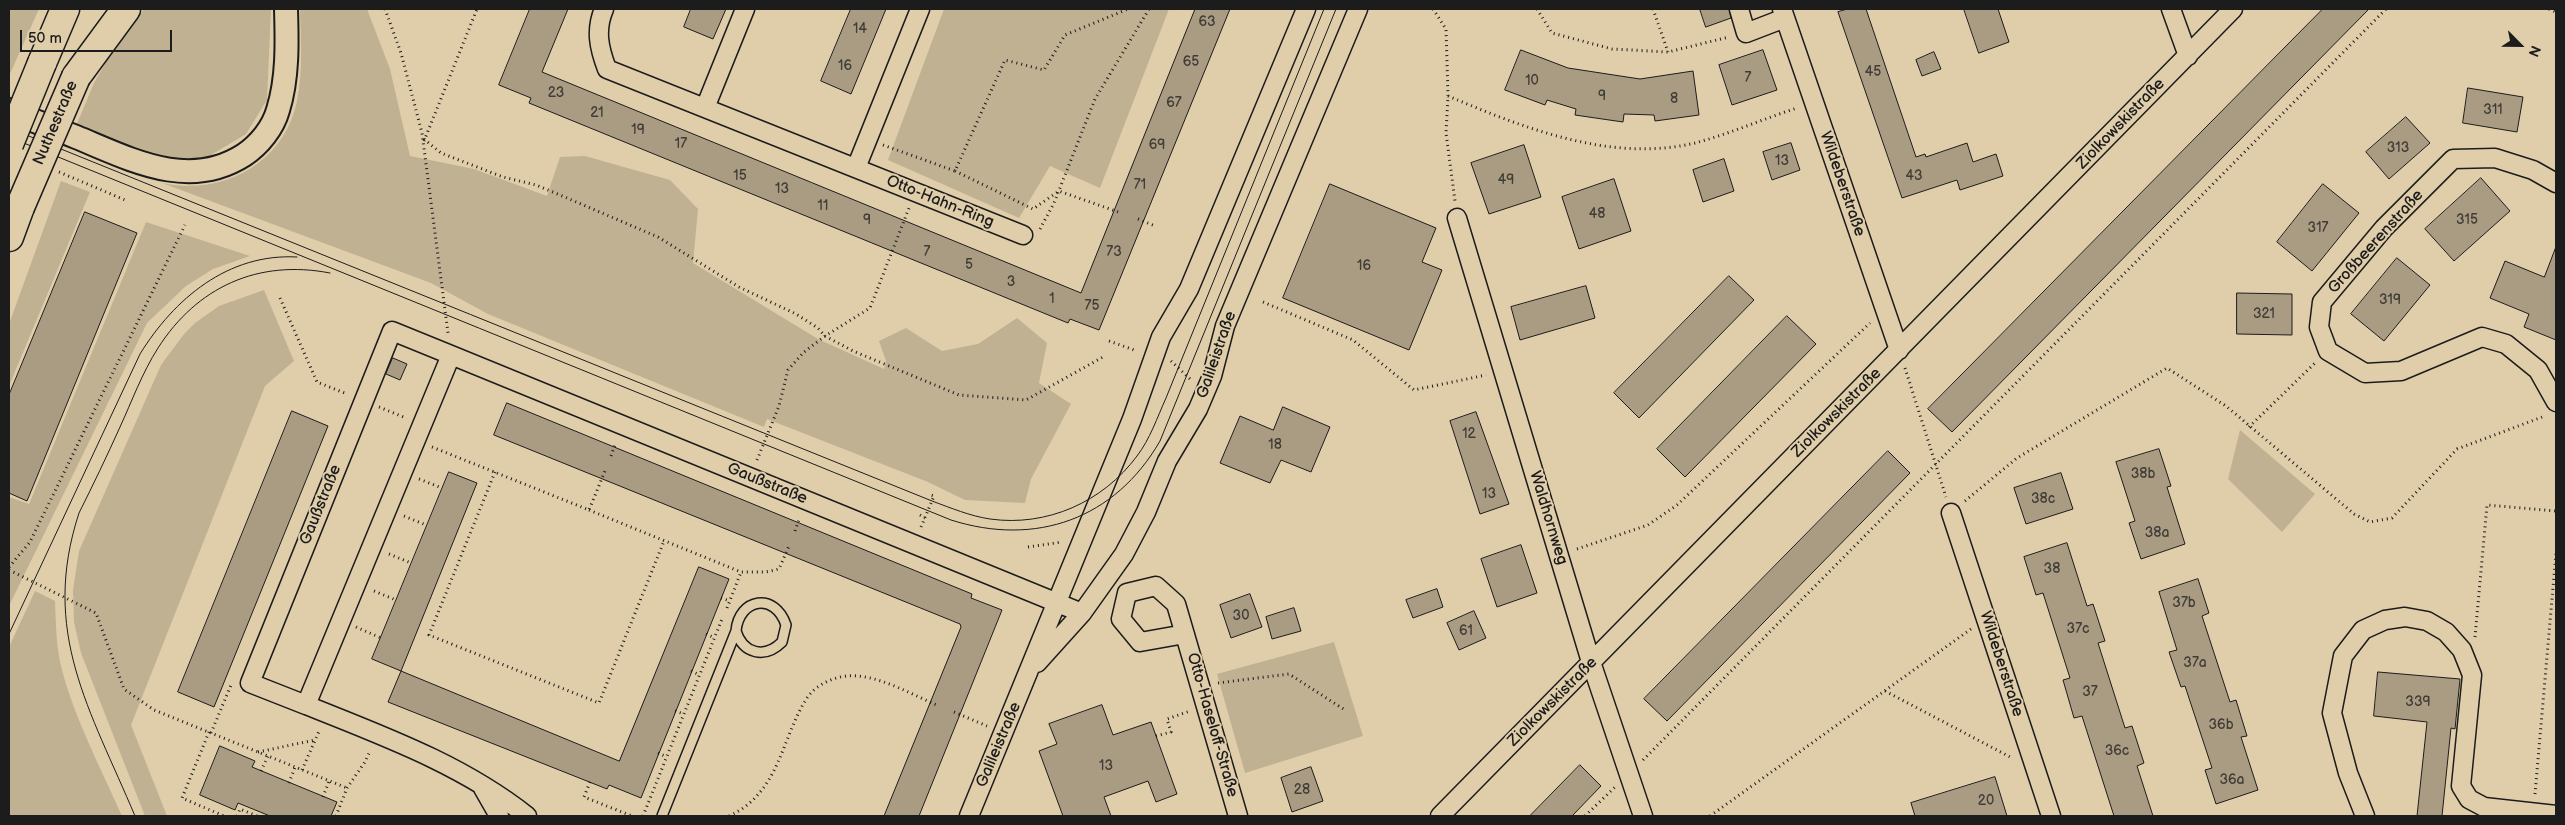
<!DOCTYPE html>
<html>
<head>
<meta charset="utf-8">
<style>
	body { margin:0 }
	#map { position:relative; width:2565px; height:825px; overflow:hidden; background:#e0ceab; font-family:"Balsamiq Sans",sans-serif }
	canvas { display:block }
	.frame { position:absolute; inset:0; border:10px solid #1c1c1c; pointer-events:none }
	.north { position:absolute; left:2495px; top:20px; width:50px; height:50px; -webkit-text-stroke:4px #e0ceab; paint-order:stroke; rotate:113deg; font-size:14px; font-weight:700; line-height:20px; text-align:center; color:#1c1c1c }
	.north::after { content:''; display:block; margin:auto; width:18px; height:22px; background:#1c1c1c; clip-path:polygon(50% 0,100% 100%,50% 72%,0 100%) }
	.scale { position:absolute; left:20px; top:30px; width:152px; height:22px; box-sizing:border-box; border:2px solid #1c1c1c; border-top:0; padding-left:6px; font-size:15px; line-height:18px; white-space:nowrap; color:#1c1c1c; -webkit-text-stroke:4px #e0ceab; paint-order:stroke }
</style>
</head>
<body>
<div id="map">
<canvas width="2565" height="825"></canvas>
<div class="frame"></div>
<div class="north">N</div>
<div class="scale">50 m</div>
</div>
<script>
const ctx = document.querySelector('canvas').getContext('2d');
ctx.lineJoin = 'round';
function fill(path, color) { ctx.fillStyle = color; ctx.fill(path, 'evenodd'); }
function trace(path, color, width, dash) { ctx.strokeStyle = color; ctx.lineWidth = width; ctx.lineCap = dash ? 'butt' : 'round'; ctx.setLineDash(dash || []); ctx.stroke(path); }
function label(font, color, halo, rows, align = 'center') {
  ctx.font = font + ' "Balsamiq Sans",sans-serif'; ctx.lineWidth = 4; ctx.setLineDash([]); ctx.textBaseline = 'middle'; ctx.strokeStyle = halo; ctx.fillStyle = color; for (const [text, x, y, turn = 0] of rows) {
    ctx.save(); ctx.translate(x, y); ctx.rotate((+turn || 0) * Math.PI / 180); ctx.textAlign = isNaN(turn) ? turn : align; if (halo) ctx.strokeText(text, 0, 0); ctx.fillText(text, 0, 0); ctx.restore();
  }
}
fill(new Path2D(`
	M9,9H39L9,76Z
	M144,9H271L267,100L246,134L206,158L181,160L156,155L117,143L76,126L94,83L106,62Z
	M300,9H367L390,69L410,156L474,169L547,196L560,157L585,156L670,180L698,209L693,263L818,339L884,369L886,361L879,341L906,328L942,351L978,344L1017,318L1047,343L1039,383L1071,404L1031,479L1025,503L965,500L928,482L767,419L764,427L488,314L431,283L162,183C222,196 284,164 297,101C303,71 301,39 300,9Z
	M944,9H1169L1100,188L1050,166L1019,218L888,160Z
	M61,181L90,192L9,386V324Z
	M146,222L250,256L213,269L186,286L147,323L9,606V497L29,504Z
	M264,290L294,361L265,386L131,725L167,816H145L81,653L74,622L73,590L79,551L161,365L184,334L195,323L219,306Z
	M2240,430L2315,494L2282,532L2228,479Z
	M35,591L55,601C56,623 56,645 61,666C74,718 101,768 122,816H9V647Z
	M1334,642L1363,736L1245,773L1217,674Z`), '#c0b193');
const building = new Path2D(`
	M530,9H568L542,72L1081,293L1195,9H1230L1099,330L1070,319L1068,323L529,103L531,98L499,85Z
	M691,9H726L713,39L684,27Z
	M851,9H886L851,94L821,81Z
	M1700,9H1729L1731,18L1706,27Z
	M1848,9H1866L1916,157L1925,154L1926,157L1967,143L1973,162L1996,154L2003,176L1960,190L1957,180L1902,198L1838,12Z
	M1964,9H1998L2009,42L1979,53Z
	M2323,9H2369L1952,432L1928,409Z
	M1521,50L1568,68L1640,79L1693,71L1699,115L1655,121L1654,115L1624,114L1623,122L1575,115L1576,109L1547,100L1545,105L1505,90Z
	M1763,50L1777,90L1732,105L1719,65Z
	M1934,52L1941,69L1922,76L1916,60Z
	M2468,88L2523,97L2517,132L2463,123Z
	M2406,117L2430,143L2389,179L2366,152Z
	M1791,143L1800,170L1772,180L1763,152Z
	M1524,145L1541,197L1489,214L1471,163Z
	M1724,159L1734,191L1703,202L1693,170Z
	M2481,178L2510,211L2454,261L2425,229Z
	M1614,179L1631,231L1579,249L1562,197Z
	M1330,184L1436,228L1422,262L1442,270L1409,350L1283,298Z
	M2323,184L2359,213L2312,271L2277,242Z
	M85,212L137,233L27,501L9,493V395Z
	M2556,247V340L2524,327L2529,314L2490,298L2505,261L2544,277Z
	M2397,258L2430,285L2384,341L2351,314Z
	M1729,276L1754,300L1639,418L1614,393Z
	M1586,286L1595,318L1520,340L1511,307Z
	M2237,293L2292,294V335L2237,334Z
	M1787,316L1816,344L1685,477L1657,449Z
	M393,358L407,364L400,380L386,374Z
	M507,403L972,594L971,598L1002,610L919,816H884L961,627L960,624L494,435Z
	M1283,407L1330,427L1311,472L1281,460L1270,483L1220,463L1240,416L1273,430Z
	M292,411L328,426L214,707L178,692Z
	M1476,412L1509,504L1480,514L1450,421Z
	M2159,449L2171,486L2167,487L2185,544L2141,559L2129,523L2135,521L2116,462Z
	M1888,451L1910,473L1667,721L1644,699Z
	M449,472L477,483L401,671L372,659Z
	M2061,473L2073,509L2026,524L2014,488Z
	M2067,543L2087,606L2093,604L2105,641L2098,643L2125,728L2132,726L2144,763L2137,766L2153,816H2114L2082,716L2074,718L2063,680L2070,678L2043,593L2036,595L2024,557Z
	M1521,545L1537,593L1497,607L1481,559Z
	M699,567L729,579L641,798L609,785L607,789L388,702L401,671L619,761Z
	M2198,579L2209,613L2202,616L2230,702L2236,700L2247,736L2241,737L2258,790L2216,804L2205,770L2212,768L2185,686L2181,687L2169,652L2177,650L2159,592Z
	M1437,589L1443,607L1413,618L1406,600Z
	M1250,594L1262,627L1231,638L1220,605Z
	M1294,608L1301,631L1272,639L1266,617Z
	M1474,611L1486,638L1459,650L1447,623Z
	M2378,672L2460,679L2455,729L2451,728L2442,816H2417L2427,722L2374,716Z
	M1102,705L1113,735L1151,722L1177,794L1156,802L1148,781L1104,797L1111,816H1063L1039,751L1057,744L1049,724Z
	M220,746L255,761L252,767L337,802L331,816H270L238,803L235,810L200,795Z
	M1580,765L1601,786L1572,816H1530Z
	M1311,767L1323,801L1292,812L1281,778Z
	M1995,777L2007,816H1915L1911,803Z`);
fill(building, '#aa9c83');
trace(building, '#1c1c1c', 1);
const service = new Path2D(`
	M662,816L736,631C739,598 775,592 786,625L782,642C765,659 743,654 736,631`);
const minor = new Path2D(`
	M604,9C595,30 599,48 607,69L1023,235
	M1739,9L1746,33L1785,18
	M1782,9L1899,350
	M2171,9L2188,56
	M705,108L745,9
	M856,168L920,9
	M2556,183L2533,170L2495,158L2453,159L2384,228L2322,302L2319,327L2328,351L2365,373L2401,371L2482,337L2506,344L2538,370L2556,402
	M1457,218L1591,662L1643,816
	M1951,513L2051,816
	M1185,634L1140,642L1121,619L1127,593L1156,586L1176,604L1238,816
	M1037,663L1082,613L1124,554L1146,512L1167,461L1198,409L1212,376L1225,326L1358,9
	M306,705L250,683L392,331L451,355
	M483,788L499,816
	M527,816C461,764 383,736 306,705L451,355L1082,613
	M969,816L1132,419L1161,337L1189,289L1306,9
	M1440,816L2233,9
	M2365,816L2348,773L2332,713L2343,656L2363,630L2385,620L2405,617L2427,621L2446,632L2462,650L2472,675L2461,786L2469,799L2484,807L2556,815`);
const tertiary = new Path2D(`
	M9,110C30,120 54,128 76,137C130,159 188,191 244,155C259,145 273,128 278,110C288,78 287,42 286,9`);
const trunk = new Path2D(`
	M42,63L65,9
	M76,77L126,9
	M9,237L20,207`);
trace(service, '#1c1c1c', 12);
trace(minor, '#1c1c1c', 21);
trace(tertiary, '#1c1c1c', 26);
trace(trunk, '#1c1c1c', 31);
trace(new Path2D(`
	M385,9L401,53L422,133L448,333
	M1433,9L1446,29L1448,96L1446,133L1455,201
	M1537,9L1552,33L1612,49L1668,52L1729,37
	M1653,9L1668,52
	M2549,9L2556,12
	M1448,96C1524,128 1611,163 1695,143C1729,134 1763,119 1797,108
	M424,139L441,153L503,177L536,185L560,195L658,237L739,287L796,314L818,328L825,336L853,351L959,395L1026,400L1103,357
	M424,141L477,9
	M883,145L955,171L1005,60L1044,70L1065,35L1128,9
	M955,171L1033,209L1059,191L1121,213
	M59,172L125,200
	M1138,219L1155,226
	M1040,229L1054,203L1095,99L1149,9
	M280,298L317,382L347,394
	M1263,302L1353,340L1414,390L1486,375
	M1109,341L1137,351
	M1171,361L1190,379
	M1905,368L1946,497
	M379,407L406,418
	M2249,427L2315,363
	M432,447L589,510L605,471
	M611,456L616,442
	M757,460L779,406L788,370L804,352L825,336L870,308L909,208
	M495,472L429,635L599,703L664,541
	M419,479L442,488
	M1965,501L2017,458L2167,368L2226,406L2354,514L2370,522L2392,518L2457,449L2545,416
	M589,510L741,572H766L779,569L789,546
	M920,515L925,518
	M404,516L426,525
	M921,527L934,496L928,494
	M795,531L800,517
	M1028,547L1062,542
	M1577,549L1648,525L1677,505L1870,323
	M389,554L411,563
	M9,567L30,542L185,225
	M9,570L96,613L124,689L154,710L347,788
	M374,591L396,600
	M721,598L730,601
	M727,608L741,572
	M356,627L381,638
	M706,634L715,638
	M2475,637L2487,505L2556,511
	M691,671L700,675
	M1218,683L1289,674L1345,710
	M1885,691L2012,758
	M675,711L684,714
	M954,712L987,726
	M209,732L182,798L224,816
	M211,733L231,685
	M1156,736L1171,732L1167,719L1190,711
	M258,752L315,740
	M658,753L667,757
	M1643,760L2386,9
	M302,770L320,729
	M261,771L268,756
	M590,782L584,797L632,816
	M289,783L295,767
	M2535,794L2556,553
	M323,797L329,781
	M237,816L240,809L257,816
	M336,816L347,788L365,762L370,751
	M643,816L722,619
	M729,816C780,793 781,738 807,698C817,683 839,674 857,676C884,678 913,695 939,706
	M1585,816L1615,787
	M1710,816L1971,629`), '#1c1c1c', 3, [1, 4]);
trace(service, '#e0ceab', 9);
trace(minor, '#e0ceab', 18);
trace(tertiary, '#e0ceab', 22);
trace(trunk, '#e0ceab', 28);
trace(new Path2D(`
	M9,128L932,501C951,508 970,516 990,519C1047,527 1103,502 1137,456C1150,439 1157,418 1166,398L1324,9
	M9,137L951,520C1036,547 1115,519 1160,441L1336,9
	M9,634L140,354C174,299 228,253 297,257
	M135,816C90,709 40,632 79,513C93,485 107,456 120,427C132,401 142,373 158,348C197,287 258,259 330,273`), '#1c1c1c', 1);
const trunkBridge = new Path2D(`
	M9,144L42,63
	M20,207L76,77`);
trace(trunkBridge, '#1c1c1c', 31, []);
trace(trunkBridge, '#e0ceab', 28);
label('14px', '#403c36', null, [
	["63",1207,22],
	["14",860,29],
	["65",1191,62],
	["16",845,66],
	["45",1873,72],
	["7",1748,78],
	["10",1532,81],
	["23",556,93],
	["9",1602,96],
	["8",1674,99],
	["67",1174,103],
	["311",2493,110],
	["21",597,113],
	["19",638,130],
	["17",681,144],
	["69",1157,145],
	["313",2398,148],
	["13",1782,161],
	["15",740,176],
	["43",1914,176],
	["49",1506,180],
	["71",1140,185],
	["13",782,189],
	["11",823,206],
	["48",1597,214],
	["9",867,220],
	["315",2467,220],
	["317",2318,228],
	["7",927,252],
	["73",1114,252],
	["5",969,265],
	["16",1364,266],
	["3",1011,282],
	["1",1052,299],
	["319",2390,300],
	["75",1092,306],
	["321",2264,314],
	["12",1469,434],
	["18",1275,445],
	["38b",2143,474],
	["13",1489,494],
	["38c",2043,499],
	["38a",2157,533],
	["38",2052,569],
	["37b",2184,603],
	["30",1241,616],
	["37c",2078,629],
	["61",1466,631],
	["37a",2195,663],
	["37",2090,692],
	["339",2418,702],
	["36b",2221,725],
	["36c",2117,751],
	["13",1106,766],
	["36a",2232,780],
	["28",1302,790],
	["20",1986,801]
]);
label('16px', '#1c1c1c', '#e0ceab', [
	["Nuthestraße",56,123,-67],
	["Ziolkowskistraße",2121,124,-46],
	["Wildeberstraße",1842,184,71],
	["Otto-Hahn-Ring",940,202,22],
	["Großbeerenstraße",2376,242,-48],
	["Galileistraße",1217,355,-71],
	["Ziolkowskistraße",1837,413,-45],
	["Gaußstraße",767,484,22],
	["Gaußstraße",321,505,-68],
	["Waldhornweg",1548,518,73],
	["Wildeberstraße",2001,664,72],
	["Ziolkowskistraße",1553,702,-45],
	["Otto-Haseloff-Straße",1212,725,74],
	["Galileistraße",999,745,-67]
]);
</script>
</body>
</html>
